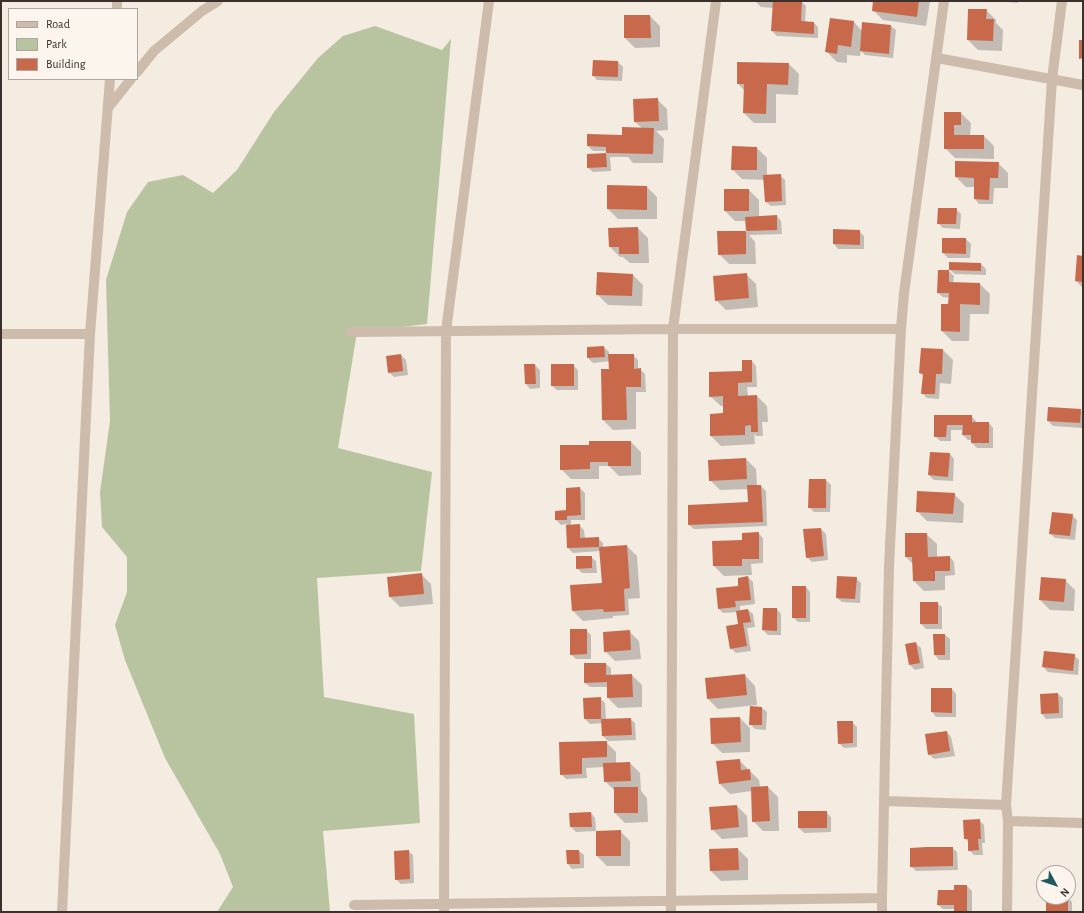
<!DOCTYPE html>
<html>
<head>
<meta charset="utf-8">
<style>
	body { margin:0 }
	#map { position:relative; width:1084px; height:913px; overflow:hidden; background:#f4ebe1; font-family:"Alegreya Sans",sans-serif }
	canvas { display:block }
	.frame { position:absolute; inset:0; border:2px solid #3b302b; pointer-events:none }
	.legend { position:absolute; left:8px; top:8px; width:130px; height:72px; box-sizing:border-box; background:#fbf5ee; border:1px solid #aea6a0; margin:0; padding:5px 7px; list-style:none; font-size:12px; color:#3b302b }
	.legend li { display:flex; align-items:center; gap:8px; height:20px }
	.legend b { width:20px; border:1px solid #aea6a0 }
	.north { position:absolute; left:1036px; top:865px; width:40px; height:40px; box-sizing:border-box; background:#fbf5ee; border:1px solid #aea6a0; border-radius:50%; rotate:130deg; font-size:11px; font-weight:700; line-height:16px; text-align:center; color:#3b302b }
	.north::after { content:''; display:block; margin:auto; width:14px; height:18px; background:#1f5a5e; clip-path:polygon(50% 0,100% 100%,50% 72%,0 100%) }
</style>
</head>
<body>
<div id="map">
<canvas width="1084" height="913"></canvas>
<div class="frame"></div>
<ul class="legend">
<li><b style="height:5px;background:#cdbbac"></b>Road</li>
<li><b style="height:11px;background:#b8c4a0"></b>Park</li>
<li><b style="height:11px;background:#c8694b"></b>Building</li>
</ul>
<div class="north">N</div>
</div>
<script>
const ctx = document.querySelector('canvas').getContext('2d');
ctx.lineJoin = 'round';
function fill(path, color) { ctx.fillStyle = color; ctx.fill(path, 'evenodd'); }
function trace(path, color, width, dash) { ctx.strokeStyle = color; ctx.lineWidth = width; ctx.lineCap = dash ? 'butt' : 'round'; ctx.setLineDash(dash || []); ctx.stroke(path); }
fill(new Path2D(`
	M375,26L442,50L451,39L427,324L357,332L338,448L432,472L421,571L317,578L324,697L414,714L420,823L323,831L330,912H217L233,887L220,854L165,758L125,660L115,625L127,592V557L102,527L100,492L110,421L106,280L127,212L148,182L183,175L213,193L237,170L274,112L318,58L343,36Z`), '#b8c4a0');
fill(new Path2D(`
	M755,1H801L806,6L805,22L814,23L818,27V38L777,36L772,31L774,8L761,7Z
	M874,1H929L930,2L926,26L883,20L873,10Z
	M996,1H1018V3Z
	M986,10L996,20V23L1003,30L1002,51L978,50L968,40Z
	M650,16L660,26V47L635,48L625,38Z
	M854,22L862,31L891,26L896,30L893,58L865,55L861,51L860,56L847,55V63L837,62L827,52Z
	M618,62L623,67L622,81L597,80L593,75Z
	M789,64L799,74L798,95L776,94V123H754L744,113L745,91L738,84Z
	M657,99L667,109L668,130L656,131L664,139L663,163H633L628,157H610L611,171L593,172L588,168V155L607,154V151H593L588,146L643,129L635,122Z
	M945,113H961L971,123L970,136H984L994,146V159L955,158L945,148Z
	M757,148L767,158V176L780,175L785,180L786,205L771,206L766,202L765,180L742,179L732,169Z
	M998,163L1008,173V188H994L993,204H979L975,199V187H966L956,177Z
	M647,187L657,197V219H618L608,209Z
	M749,190L759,200V217L777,216L781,221L782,234L749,235L755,242L756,264H729L719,254L718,232H747L746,221H735L725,211Z
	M956,209L961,214L960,229L943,228L938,223Z
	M638,228L648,238L649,263H630L623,257H620L610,247V229Z
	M859,231L864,236V249H838L834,244Z
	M966,239L971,244L970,258H948L943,253Z
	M1083,257V288L1076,281Z
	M981,264L986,269V275L955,274L950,270Z
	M949,271L954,276L953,284H980L990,294L989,314H970L969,341H952L942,331L949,305L950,298L943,297L938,293Z
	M746,274L756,284L758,307L726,310L716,300Z
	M633,275L643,285L642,306L608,305L598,295Z
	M604,347L609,352V355H633L638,360V369H640L645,374L646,392H636V429L613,430L603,420L611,370L610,361L593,363L588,358Z
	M943,350L953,360L951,384L940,383L939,399L927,398L922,393L924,376L920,373Z
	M401,355L406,360L408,375L394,377L389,372Z
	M752,361L756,366L757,387H747L748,396H757L767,406L768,422H762L763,436H756L754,434L755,444L721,446L711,436L724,414V406H721L710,396L743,372Z
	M525,365H535L540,370V388L530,389L526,384Z
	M573,365L578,370V390H557L552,386Z
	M1049,408L1080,410L1083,412V428L1053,426L1048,421Z
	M935,416H971L976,421V423H989L993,428V448H977L972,443V440H968L963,435V430H951V441H940L935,436Z
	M631,442L641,452V475L619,476L609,466H599V479H571L561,469L589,446Z
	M950,454L954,459L953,481L934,480L929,475Z
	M746,459L756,469L757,486H761L766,491L767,526L694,529L689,525L749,503V489L720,490L710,480Z
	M826,480L831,485L830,512H814L809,507Z
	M580,488L585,493V520H571V526L579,525L584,530L585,539L598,538L603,543V548L627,546L637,556L640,598L628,599L629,615L613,616V618L583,621L573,611L603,584L600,551L573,553L568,548L567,524L561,525L556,520L567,511Z
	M954,494L964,504L963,523L927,521L917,511Z
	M1072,515L1077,520L1075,540L1055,538L1050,533Z
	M821,529L826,534L828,560L812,562L807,557Z
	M758,533L763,538V563L751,564L752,575L724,576L714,566L741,541Z
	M906,534H926L937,544V558L950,557L954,562L955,575L945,576V590L924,591L914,581L913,564L906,557Z
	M591,557L596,561L597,573H582L577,568Z
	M421,574L431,584L433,604L400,607L390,597Z
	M748,577L753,582L755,604L740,606V611L748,610L753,614L755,627L747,628L751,651L736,653L731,648L739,625L737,612L723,613L719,609Z
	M856,578L861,583L860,603L842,602L837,598Z
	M1065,580L1075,590L1074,611L1050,610L1040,600Z
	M806,587L810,592V622H798L793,617Z
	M921,603H937L942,607V629H926L921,624Z
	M777,609L781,614V635H768L763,630Z
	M586,630L591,635V659H576L571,654Z
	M629,631L639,641L641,659L615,661L605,651Z
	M934,635H945L950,639V660H939L935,655Z
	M916,643L921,648L924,668L915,670L910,665Z
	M1074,655L1079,660L1078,675L1048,672L1043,667Z
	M606,664L611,668V676L632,675L642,685V707L618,708L608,698V687H590L585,683Z
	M745,675L755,686L757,705L718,709L708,699Z
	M952,689L956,694V717H936L932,712Z
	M1058,694L1063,698V718L1046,719L1042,714Z
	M600,698L605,703L606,720L630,719L635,723L636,740L608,741L603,736V723L590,724L585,719Z
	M762,708L767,712L766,730L755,729L750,724Z
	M740,718L750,728V752L722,753L712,743Z
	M852,722L857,727V747L844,748L839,743Z
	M947,732L951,737L955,756L934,759L929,754Z
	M606,742L616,752V763H630L640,773L641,791L647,798L648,822L625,823L615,813V791L605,781L604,767L586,768L587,778L566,779L561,774L560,743Z
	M739,760L759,780L760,787H768L778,797L779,831H763L753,821L752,791L730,794L720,784Z
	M1083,762V786L1082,785Z
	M737,806L747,816L748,837L722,839L712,829Z
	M799,812H826L831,817V832L804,833L799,828Z
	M591,813L595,818L596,831L576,832L571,827Z
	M979,820L984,825L985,843H982L983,855H974L969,850V842L965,839Z
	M620,831L630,841V866H607L597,856Z
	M952,848L957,852L958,870L916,871L911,866Z
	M738,849L748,859V880L721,881L711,871Z
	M408,851L413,855L414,883L401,884L396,879Z
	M579,851L584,855V868L572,869L568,864Z
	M967,886L972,891V912H956L955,909H943L938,905L955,891Z
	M1067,897L1072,902V912H1047Z`), '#0003');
fill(new Path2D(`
	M773,1H802L801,21L814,22V34L771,31Z
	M873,1H919L917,17L872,11Z
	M968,9H987L986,19H994L993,41L967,40Z
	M624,15H650L651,38H624Z
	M830,18L854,21L851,47L838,45L837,54L825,52Z
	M862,22L891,25L889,54L860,51Z
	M1079,40H1083V58L1079,59Z
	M593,60L618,61V77L592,76Z
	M737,62L789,63L788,85L767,84L766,114L743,113L744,84H737Z
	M658,98L659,121L634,122L633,99Z
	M944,112H961V125H954V135H984V149H944Z
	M622,127L654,128L653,154L606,153V147L587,146V134L622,135Z
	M732,146L757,147V170H731Z
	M606,153L607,167L587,168V154Z
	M955,161L999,162L998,178H990L989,200L974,199V178L955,177Z
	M781,174L782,201L765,202L763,175Z
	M607,185L647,186V210L607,209Z
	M724,189H749V211H724Z
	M938,208H957L956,224H937Z
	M777,215V230L746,231V254L718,255L717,231H746L745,217Z
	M638,227L639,254H619V247H609L608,228Z
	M833,229L860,230V245L833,244Z
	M942,238H966V254L942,253Z
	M1077,255L1083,256V282L1075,281Z
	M949,262L981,263V271L949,270Z
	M938,270H949V282L980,283V305L960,304V332L941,331V304H948L949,293H937Z
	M597,272L633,274L632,296L596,295Z
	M747,273L749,298L715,301L713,276Z
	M604,346L605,357L587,358V347Z
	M921,348L943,349L942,374H936L935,394H921L923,374L919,373Z
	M401,354L403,371L388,373L386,356Z
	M608,354H634V369L641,368V387H626L627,420H602L601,369H609Z
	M742,360H752V382L738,383V396L757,395L758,432H751V425L745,426V435L710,436V414L723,413V396L709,397V372L742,371Z
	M524,364H535L536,384H525Z
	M551,364H574V386H551Z
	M1048,407L1081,409L1080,423L1047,421Z
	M934,415H972V422H989V443H971V435H962L963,425H947L946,437H934Z
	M589,441H631V466H608V462H590V469L560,470V445H589Z
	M930,452L950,453L948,477L928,475Z
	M746,458L747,479L709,481L708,460Z
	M809,479H826V508H808Z
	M747,485H761L763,522L688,525V505L748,502Z
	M580,487L581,515L567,516V520H555V511L566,510V488Z
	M917,491L955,493L953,514L916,512Z
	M1052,512L1073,514L1070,536L1049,534Z
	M580,524V538L599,537V547L567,548L566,525Z
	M821,528L824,556L806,558L803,529Z
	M759,532V559H742V566H713L712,541L742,540V533Z
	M905,533H927L928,557L950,556V571H935V581H913L912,557H905Z
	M627,545L630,588L624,589L625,611L604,612L603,609L572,611L570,585L602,583L599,547Z
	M576,556H592V568L576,569Z
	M422,573L424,594L389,597L387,577Z
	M748,576L751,600L735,601L736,607L718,609L716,588L738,586V578Z
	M837,576L857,577L855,599L836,598Z
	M1041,577L1066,579L1064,602L1039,600Z
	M792,586H806V618H792Z
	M920,602H938V624H920Z
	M763,608H777V631L762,630Z
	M748,609L751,622L743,623L747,646L730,649L726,626L738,624L736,611Z
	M570,629H587V654L570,655Z
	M630,630L631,650L604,652L603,632Z
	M933,634H945V655H934Z
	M916,642L920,663L909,665L905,644Z
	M1044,651L1075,654L1073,671L1042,667Z
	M584,663H606V675L632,674L633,697L607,698V682L584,683Z
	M745,674L747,695L707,699L705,678Z
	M931,688H952V713L931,712Z
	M1058,693L1059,713L1041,714L1040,694Z
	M601,697V719L631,718L632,735L602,736L601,719H584L583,698Z
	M750,706L762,707V725H749Z
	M740,717L741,742L711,744L710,718Z
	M837,721H853V743L838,744Z
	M947,731L950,751L928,755L925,734Z
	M607,741V757L582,758V774L560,775L559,742Z
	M740,759L741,770L750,769L751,780L719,784L716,761Z
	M630,762L631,781L604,782L603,763Z
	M768,786L770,821L752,822L751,787Z
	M614,787H638V813H614Z
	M737,805L739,827L711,830L709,807Z
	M798,811H827V828H798Z
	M591,812L592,827H570L569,813Z
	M980,819L981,839H978L979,850L968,851V839H964L963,820Z
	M621,830V856H596V831Z
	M927,847H953V866L910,867V848Z
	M738,848L739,870L710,871L709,849Z
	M409,850L410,879L395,880L394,851Z
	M566,850H579L580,864H567Z
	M954,885H967V911H954V905H937L938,890H954Z
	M1046,897H1068V912H1046Z`), '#c8694b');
trace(new Path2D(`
	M117,9V1
	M137,72L154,51L202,11L218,1
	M108,108L131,79
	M1,334H90
	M62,912L90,334L110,79
	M882,912V898`), '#cdbbac', 10);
trace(new Path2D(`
	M937,58L1083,85
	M350,332L673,329H901
	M884,801L1006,805
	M1008,821L1083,823
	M354,905L882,898L889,566L901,329L904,293L944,1
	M444,912L446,331L489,1
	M671,912L673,329L716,1
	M1007,912L1008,821L1006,805L1052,79L1062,1`), '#cdbbac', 10);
</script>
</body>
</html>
